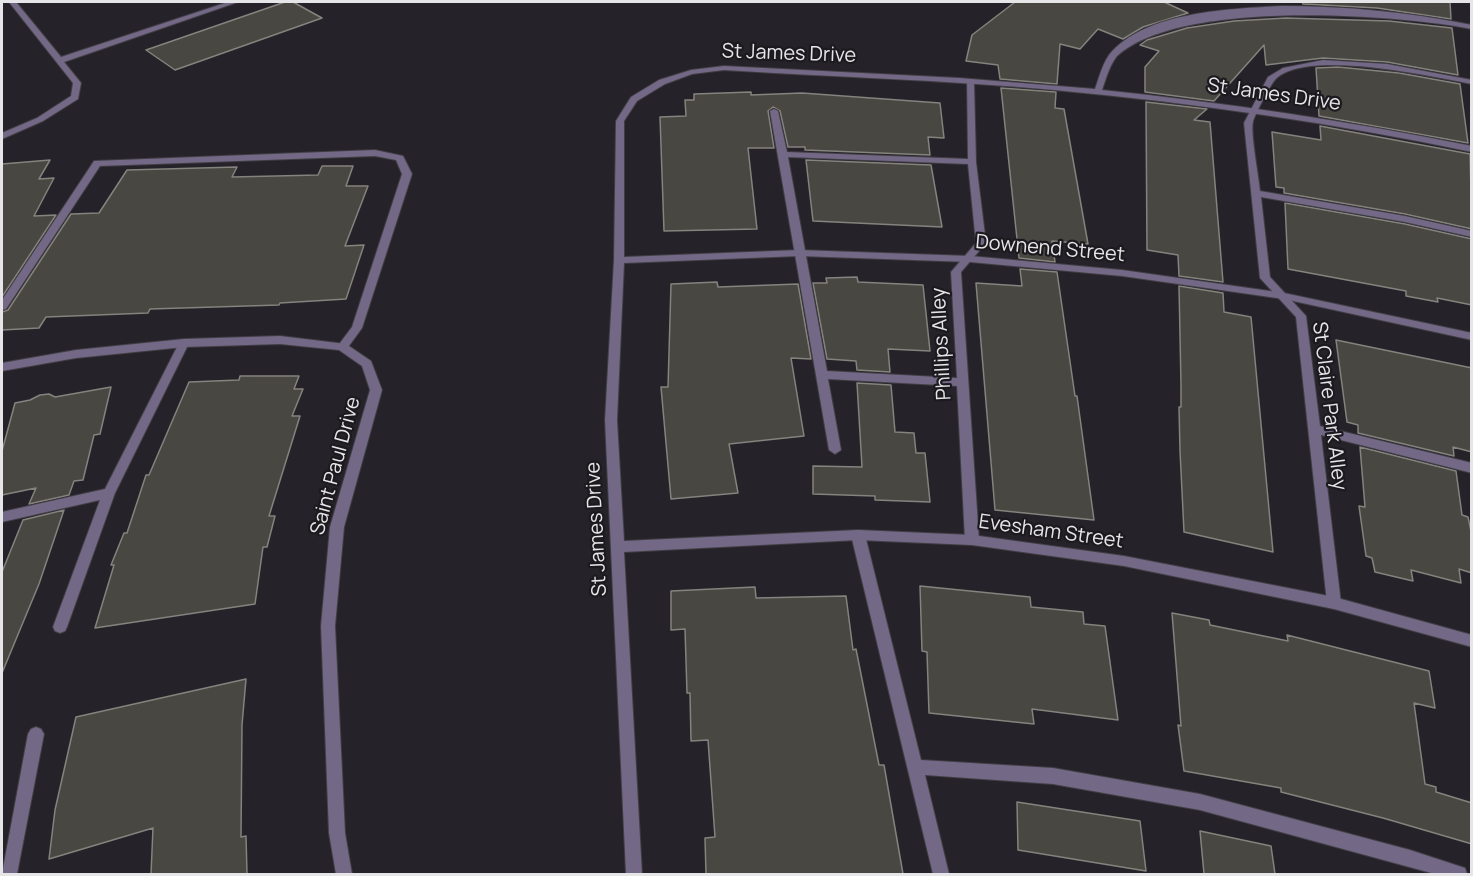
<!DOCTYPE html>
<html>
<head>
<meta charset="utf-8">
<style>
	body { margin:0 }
	#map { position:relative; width:1473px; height:876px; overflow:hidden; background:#252329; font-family:Manrope,sans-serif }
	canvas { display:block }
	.frame { position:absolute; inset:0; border:3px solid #e6e5e8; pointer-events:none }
</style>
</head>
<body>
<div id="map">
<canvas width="1473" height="876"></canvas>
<div class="frame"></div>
</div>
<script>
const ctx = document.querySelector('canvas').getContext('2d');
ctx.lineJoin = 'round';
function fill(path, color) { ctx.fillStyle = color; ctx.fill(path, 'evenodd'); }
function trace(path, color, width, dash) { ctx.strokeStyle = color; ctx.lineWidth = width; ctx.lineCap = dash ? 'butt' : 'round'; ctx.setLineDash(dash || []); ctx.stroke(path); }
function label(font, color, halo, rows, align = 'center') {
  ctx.font = font + ' Manrope,sans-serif'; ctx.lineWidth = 4.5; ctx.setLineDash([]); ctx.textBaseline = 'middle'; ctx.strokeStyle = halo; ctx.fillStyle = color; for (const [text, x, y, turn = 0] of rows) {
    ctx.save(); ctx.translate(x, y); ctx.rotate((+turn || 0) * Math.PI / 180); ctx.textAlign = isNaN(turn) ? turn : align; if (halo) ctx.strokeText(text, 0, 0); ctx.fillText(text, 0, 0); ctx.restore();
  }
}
const building = new Path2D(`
	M285,2H293L322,18L175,70L146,50Z
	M1015,2H1164L1188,13L1143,27L1123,39L1098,29L1080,49L1060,44L1057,84L1000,79L998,65L966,61L972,35Z
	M1302,2H1450L1451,19L1377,8L1303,4Z
	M1286,18L1389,21L1452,28L1458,75L1387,62L1323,58L1266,65L1264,45L1214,101L1145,92V67L1159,51L1140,45L1147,40L1187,28L1234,21Z
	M1338,67L1399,73L1460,84L1468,143L1319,116L1316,68Z
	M1001,88L1056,92L1055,108L1064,109L1088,244L1052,241L1055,262L1019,258Z
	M751,92V95L802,93L940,103L944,138L928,137L930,155L805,150V147H788L780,111L773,107L768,111L774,148H748L757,229L664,231L660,117L686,116L685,100H694V94Z
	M1146,102L1207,109L1194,120L1210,122L1223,282L1179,276L1178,255L1147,250Z
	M1320,126L1470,154L1472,229L1405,214L1284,193V188L1276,187L1272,132L1321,140Z
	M50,160L39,179L54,178L34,216L56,215L2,297V164Z
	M806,160L931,165L942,227L813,221Z
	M322,166H353L346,186H368L345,246L364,245L346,299L280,303L279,305L150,309L148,313L46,317L39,328L2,330V312L8,310L71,214L99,213L127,170L237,167L232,177L318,175Z
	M1285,203L1405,224L1472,239V305L1437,298L1438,302L1406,296V291L1288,269Z
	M1020,269L1057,272L1075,396H1077L1094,520L995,510L976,283L1022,286Z
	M857,277L858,282L923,285L930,351L888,349L890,372L857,370L856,361L827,359L813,283H827L826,278Z
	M717,282L718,287L798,284L811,359L791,358L804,436L729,444L738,493L671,499L661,387H668L671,284Z
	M1179,286L1223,293L1224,312L1251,317L1273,552L1184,532L1180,451L1179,407H1181V385Z
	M1336,340L1472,368V452L1453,447L1454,456L1358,433V425L1347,422Z
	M240,376H299L294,389H303L292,416H300L269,516H275L267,547H263L255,604L95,628L114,565H111L124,533H127L146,475H149L189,382L239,380Z
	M857,383L891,385L895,432L914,433L916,453H925L930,502L875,500V496L813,494V466L862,467Z
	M111,387L100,434L94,435L83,480L74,481L69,495L29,504L36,488L2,495V451L15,403L30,400L40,395L49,394L55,397Z
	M1360,447L1456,471L1462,515L1468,517L1472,536V573L1459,569L1461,583L1411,570L1413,581L1375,572L1372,558L1366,556L1359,506L1365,507Z
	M64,510L39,584L2,673V572L23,520Z
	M920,586L1030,597L1031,607L1083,612L1084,624L1105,626L1118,720L1032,709L1034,724L929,713L927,652L922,651Z
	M755,587L756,598L846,596L853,650L856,649L879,765H884L903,874H706L705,838L715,837L708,740L691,741L690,693H687L685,629L671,630V591Z
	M1172,613L1209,620L1210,625L1288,641L1287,635L1429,671L1435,708L1414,703L1425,784L1436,787V792L1472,803V844L1383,818L1281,792V788L1184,771L1178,725L1181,726Z
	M246,679L242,725L241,837L246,836L247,874H151L153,828L49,859L55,810L76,717Z
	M1017,802L1140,821L1146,871L1018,850Z
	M1200,831L1271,846L1275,874H1204Z`);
fill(building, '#484741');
trace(building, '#85837d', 1.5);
const service = new Path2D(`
	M1323,60L1387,64L1472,80V84C1432,77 1302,47 1274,81C1270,86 1254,116 1253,122C1250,132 1259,178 1260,191L1405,216L1472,231V237L1405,222L1261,197L1270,277L1306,316L1320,426L1472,463V473L1321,435L1341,603L1339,607L1334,609L1329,607L1327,603L1296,317L1260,278L1244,123L1268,77L1283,68Z
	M967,80L974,82L976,162L986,243L961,272L979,540L977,544L972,545L967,544L965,540L957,386L828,379L841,450L835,454L829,450L770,111L774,109L778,111L787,152L968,159ZM788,157L968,164L976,243L951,272L957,378L827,371Z
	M375,150L403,156L412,174L362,328L346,350L342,351L337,347L352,327L402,174L396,160L375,156L100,166L6,309L2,310V300L94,161Z
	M184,339L189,343L115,493L67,627L65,631L60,633L55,631L53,627L100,500L2,522V512L105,489L179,343Z
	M858,530L863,531L865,535L921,760L1053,768L1200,794L1410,850L1465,868L1467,874H1435L1200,810L1053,784L925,775L949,874H933L851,535L853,531Z
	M36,727L41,729L44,734L17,874H2L28,734L31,729Z`);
const minor = new Path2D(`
	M9,2H16L61,57L228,2H238L64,62L81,83L78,99L43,121L2,139V133L37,118L71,96L73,83Z
	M1282,6C1346,6 1408,12 1472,25V29C1388,13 1178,0 1117,56C1109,66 1106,79 1102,90C1227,103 1349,121 1472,146V152C1334,123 1195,103 1054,90C945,80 834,77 724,70L692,74L665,84L637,101L624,121V257L799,250L970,256L1122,270L1284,293L1472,333V340L1284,299L1122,276L970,262L799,256L624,263L617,420L624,541L858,530L972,535L1124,556L1334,597L1472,635V647L1334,609L1124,566L972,545L858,540L624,552L642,874H626L605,420L614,260L616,121L631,97L659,80L691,70L724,66L959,78L1095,89C1099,78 1102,65 1109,55C1145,11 1230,9 1282,6Z
	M280,336L346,344L371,361L382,390L344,527L335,626L345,833L352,874H336L329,833L321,626L330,527L370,390L362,366L339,350L280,344L184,347L76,358L2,371V363L76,350L184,339Z`);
trace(service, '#403e44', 2);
trace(minor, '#403e44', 2);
fill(service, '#736885');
fill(minor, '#736885');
label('20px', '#e6e5e8', '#1c1a1f', [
	["St James Drive",789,54,2],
	["St James Drive",1274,95,8],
	["Downend Street",1050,249,5],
	["Phillips Alley",942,344,-93],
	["St Claire Park Alley",1329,406,83],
	["Saint Paul Drive",336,466,-75],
	["St James Drive",597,529,-93],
	["Evesham Street",1051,532,8]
]);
</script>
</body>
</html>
